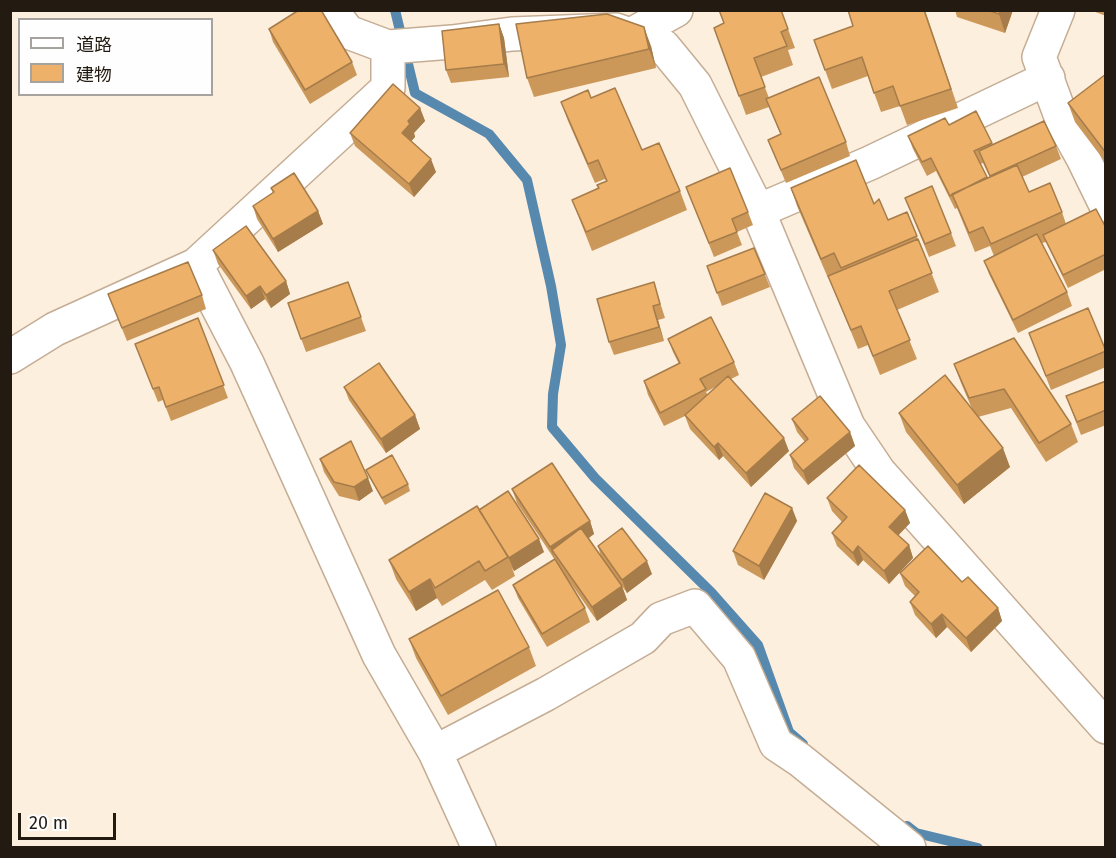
<!DOCTYPE html>
<html>
<head>
<meta charset="utf-8">
<style>
	body { margin:0 }
	#map { position:relative; width:1116px; height:858px; overflow:hidden; background:#fdefde; font-family:"Fira Sans","Noto Sans JP",sans-serif }
	canvas { display:block }
	.frame { position:absolute; inset:0; border:12px solid #231b11; pointer-events:none }
	.legend { position:absolute; left:18px; top:18px; width:195px; height:78px; box-sizing:border-box; background:#fefefe; border:2px solid #a6a39f; margin:0; padding:8px 10px; list-style:none; font-size:18px; color:#231b11 }
	.legend li { display:flex; align-items:center; gap:12px; height:30px }
	.legend b { width:30px; border:2px solid #a6a39f }
	.scale { position:absolute; left:18px; top:813px; width:98px; height:27px; box-sizing:border-box; border:3px solid #231b11; border-top:0; padding-left:8px; font-size:18px; line-height:21px; white-space:nowrap; color:#231b11; -webkit-text-stroke:4px #fefefe; paint-order:stroke }
</style>
</head>
<body>
<div id="map">
<canvas width="1116" height="858"></canvas>
<div class="frame"></div>
<ul class="legend">
<li><b style="height:8px;background:#fff"></b>道路</li>
<li><b style="height:16px;background:#edb169"></b>建物</li>
</ul>
<div class="scale">20 m</div>
</div>
<script>
const ctx = document.querySelector('canvas').getContext('2d');
ctx.lineJoin = 'round';
function trace(path, color, width, dash) { ctx.strokeStyle = color; ctx.lineWidth = width; ctx.lineCap = dash ? 'butt' : 'round'; ctx.setLineDash(dash || []); ctx.stroke(path); }
function fill(path, color) { ctx.fillStyle = color; ctx.fill(path, 'evenodd'); }
trace(new Path2D(`
	M395,10L415,93L489,134L527,180L551,286L561,345L553,394L552,427L595,478L711,592L758,645L789,732L803,744
	M907,826L916,833L978,848`), '#5789af', 10);
const minor = new Path2D(`
	M331,10L348,32L388,47L452,42L512,34L616,30L663,46L695,85L758,211L848,426L879,472L1106,727
	M1058,10L1039,57L1063,122L1083,158L1106,205
	M631,35L676,10
	M758,211L870,163L1048,78
	M196,265L247,363L379,655L435,752L479,848
	M10,357L55,329L196,265L388,88V47
	M435,752L546,694L643,638L661,619L695,606L739,658L776,744L800,760L909,848`);
trace(minor, '#c4ad94', 36);
trace(minor, '#fff', 33);
fill(new Path2D(`
	M781,10L795,48L788,50L793,65L761,77L769,98L846,142L850,156L786,183L768,140L781,135L769,107L746,115L714,28L724,24Z
	M925,10L958,108L907,125L900,106L881,112L868,76L832,89L814,40Z
	M955,10H1013L1005,33L957,17Z
	M1090,10H1106V16Z
	M499,24L504,38L509,77L451,83L446,70Z
	M269,29L352,62L357,75L310,104L273,42Z
	M651,46L656,68L534,97L527,78Z
	M1106,74V163L1075,122L1068,103Z
	M591,98L642,150L680,191L687,210L592,251L572,200L598,188L606,181L605,179L595,183L568,121L561,102Z
	M420,108L425,121L414,133L415,137L411,141L436,172L414,197L355,146L350,133Z
	M976,111L992,145L1056,146L1061,159L1022,177L1029,192L1062,212L1066,224L1106,228V269L1068,288L1046,242L1042,243L1067,292L1072,306L1018,333L989,274L984,261L994,256L990,246L975,252L957,208L955,209L936,171L927,176L913,149L908,136L949,125ZM983,163L990,177L987,178L980,164Z
	M686,187L748,212L753,225L737,232L742,245L714,257Z
	M271,188L318,211L323,224L278,252L257,219L253,206L273,193Z
	M791,188L874,204L888,220L907,212L939,292L897,310L917,359L880,375L868,345L858,349L829,278H828L797,206Z
	M905,198L951,233L956,246L929,257Z
	M754,248L770,287L722,306L707,266Z
	M213,250L286,281L290,294L271,308L265,299L251,309L218,264Z
	M348,282L366,331L306,352L288,303Z
	M108,294L202,295L206,309L127,341Z
	M658,296L665,318L658,320L664,341L614,355L609,342Z
	M198,318L228,398L171,421L163,400L158,402L135,344Z
	M1029,333L1106,350V367L1051,390Z
	M1014,338L1071,424L1078,442L1046,462L1011,408L978,417L1010,467L964,504L906,432L899,413L973,411L961,383L954,364Z
	M668,339L734,362L739,375L731,379L789,451L751,487L723,456L719,460L690,429L685,416L664,426L648,395L644,381L679,364L673,352ZM717,386L708,395L706,392Z
	M1106,381V425L1081,435L1066,396Z
	M344,387L415,415L420,429L386,453L349,400Z
	M792,419L850,432L855,446L808,485L794,468L790,455L805,442L797,432Z
	M320,459L373,491L359,501L339,496L324,472Z
	M366,470L408,484L410,491L385,505L369,477Z
	M512,489L590,521L594,534L589,538L601,557L598,546L652,574L627,593L622,586L627,600L597,621L567,578L585,608L590,622L547,647L518,598L513,585L555,560L517,503Z
	M827,498L905,510L910,523L898,535L909,545L913,558L889,584L863,560L858,566L837,546L832,533L842,522L832,511Z
	M792,508L797,521L764,580L738,565L733,551Z
	M479,510L544,552L514,571L512,568L515,576L492,590L485,580L442,606L437,598L416,611L396,579L389,560Z
	M900,573L962,582L998,608L1002,621L971,652L947,627L936,638L915,615L910,602L915,596L905,586Z
	M409,639L529,647L536,666L448,715L416,658Z`), '#cc985a');
fill(new Path2D(`
	M1000,10H1013L1005,33L999,14Z
	M499,24L504,38L509,77L504,64Z
	M644,27L651,46L656,68L649,49Z
	M420,108L425,121L414,133L415,137L407,146L402,133L408,121Z
	M431,159L436,172L414,197L409,184Z
	M318,211L323,224L278,252L273,239Z
	M286,281L290,294L271,308L266,295Z
	M260,286L265,299L251,309L246,296Z
	M653,306L658,320L664,341L659,327Z
	M415,415L420,429L386,453L381,439Z
	M850,432L855,446L808,485L803,471Z
	M784,438L789,451L751,487L746,473Z
	M718,443L723,456L719,460L714,447Z
	M1003,448L1010,467L964,504L957,485Z
	M368,478L373,491L359,501L354,487Z
	M792,508L797,521L764,580L759,566Z
	M905,510L910,523L894,540L889,527Z
	M590,521L594,534L558,559L552,550L555,561L550,547Z
	M539,539L544,552L514,571L509,558Z
	M909,545L913,558L889,584L884,571Z
	M858,546L863,560L858,566L853,553Z
	M647,561L652,574L627,593L622,580Z
	M430,579L437,598L416,611L409,592Z
	M622,586L627,600L597,621L592,607Z
	M998,608L1002,621L971,652L966,638Z
	M942,614L947,627L936,638L931,624Z`), '#a67c4a');
const building = new Path2D(`
	M299,10H321L352,62L305,90L269,29Z
	M719,10H781L788,29L781,32L787,46L754,58L765,87L739,96L714,28L724,23Z
	M848,10H924L951,89L900,106L893,86L874,93L862,57L825,70L814,40L853,26Z
	M987,10H1000L999,14Z
	M607,14L644,27L649,49L527,78L516,24Z
	M499,24L504,64L446,70L442,31Z
	M1106,74V153L1068,103Z
	M819,77L846,142L781,170L768,140L781,134L766,99Z
	M393,84L420,108L408,121L410,124L402,133L431,159L409,184L350,133Z
	M615,88L642,150L659,143L680,191L586,232L572,200L599,188L597,185L607,181L598,160L588,164L561,102L588,90L591,98Z
	M976,111L992,143L974,151L987,177L950,196L931,158L922,162L908,136L945,118L949,125Z
	M1044,121L1056,146L990,176L979,151Z
	M856,160L874,204L879,199L888,220L907,212L917,236L841,268L834,253L821,259L791,188Z
	M1017,165L1029,192L1050,183L1062,212L991,244L983,227L969,233L952,194Z
	M730,168L748,212L732,219L737,232L709,243L686,187Z
	M294,173L318,211L273,239L253,206L274,192L271,188Z
	M932,186L951,233L925,244L905,198Z
	M1096,209L1106,228V254L1063,275L1043,235Z
	M246,226L286,281L266,295L260,286L246,296L213,250Z
	M1037,234L1067,292L1013,320L984,261Z
	M918,239L932,273L889,291L910,340L873,356L861,326L851,330L828,276Z
	M754,248L765,274L717,293L707,266Z
	M188,262L202,295L122,328L108,294Z
	M348,282L361,317L301,339L288,303Z
	M654,282L660,304L653,306L659,327L609,342L597,299Z
	M1088,308L1106,351L1046,376L1029,333Z
	M711,317L734,362L700,379L706,389L660,413L644,381L680,363L668,339Z
	M198,318L224,385L166,407L159,387L153,389L135,344Z
	M1014,338L1071,424L1039,443L1004,389L969,398L954,364Z
	M379,363L415,415L381,439L344,387Z
	M945,375L1003,448L957,485L899,413Z
	M728,376L784,438L746,473L718,443L714,447L685,415Z
	M1106,381V410L1077,422L1066,396Z
	M820,396L850,432L803,471L790,455L808,439L792,419Z
	M351,441L368,478L354,487L334,482L320,459Z
	M392,455L408,484L382,498L366,470Z
	M552,463L590,521L550,547L512,489Z
	M859,465L905,510L889,527L909,545L884,571L858,546L853,553L832,533L847,517L827,498Z
	M508,491L539,539L509,558L479,510Z
	M765,493L792,508L759,566L733,551Z
	M477,506L508,557L485,571L479,561L435,588L430,579L409,592L389,560Z
	M581,528L622,586L592,607L552,550Z
	M622,528L647,561L622,580L598,546Z
	M928,546L962,582L968,577L998,608L966,638L942,614L931,624L910,602L919,592L900,573Z
	M555,559L585,608L542,634L513,585Z
	M498,590L529,647L441,696L409,639Z`);
fill(building, '#edb169');
trace(building, '#a67c4a', 1.5);
</script>
</body>
</html>
